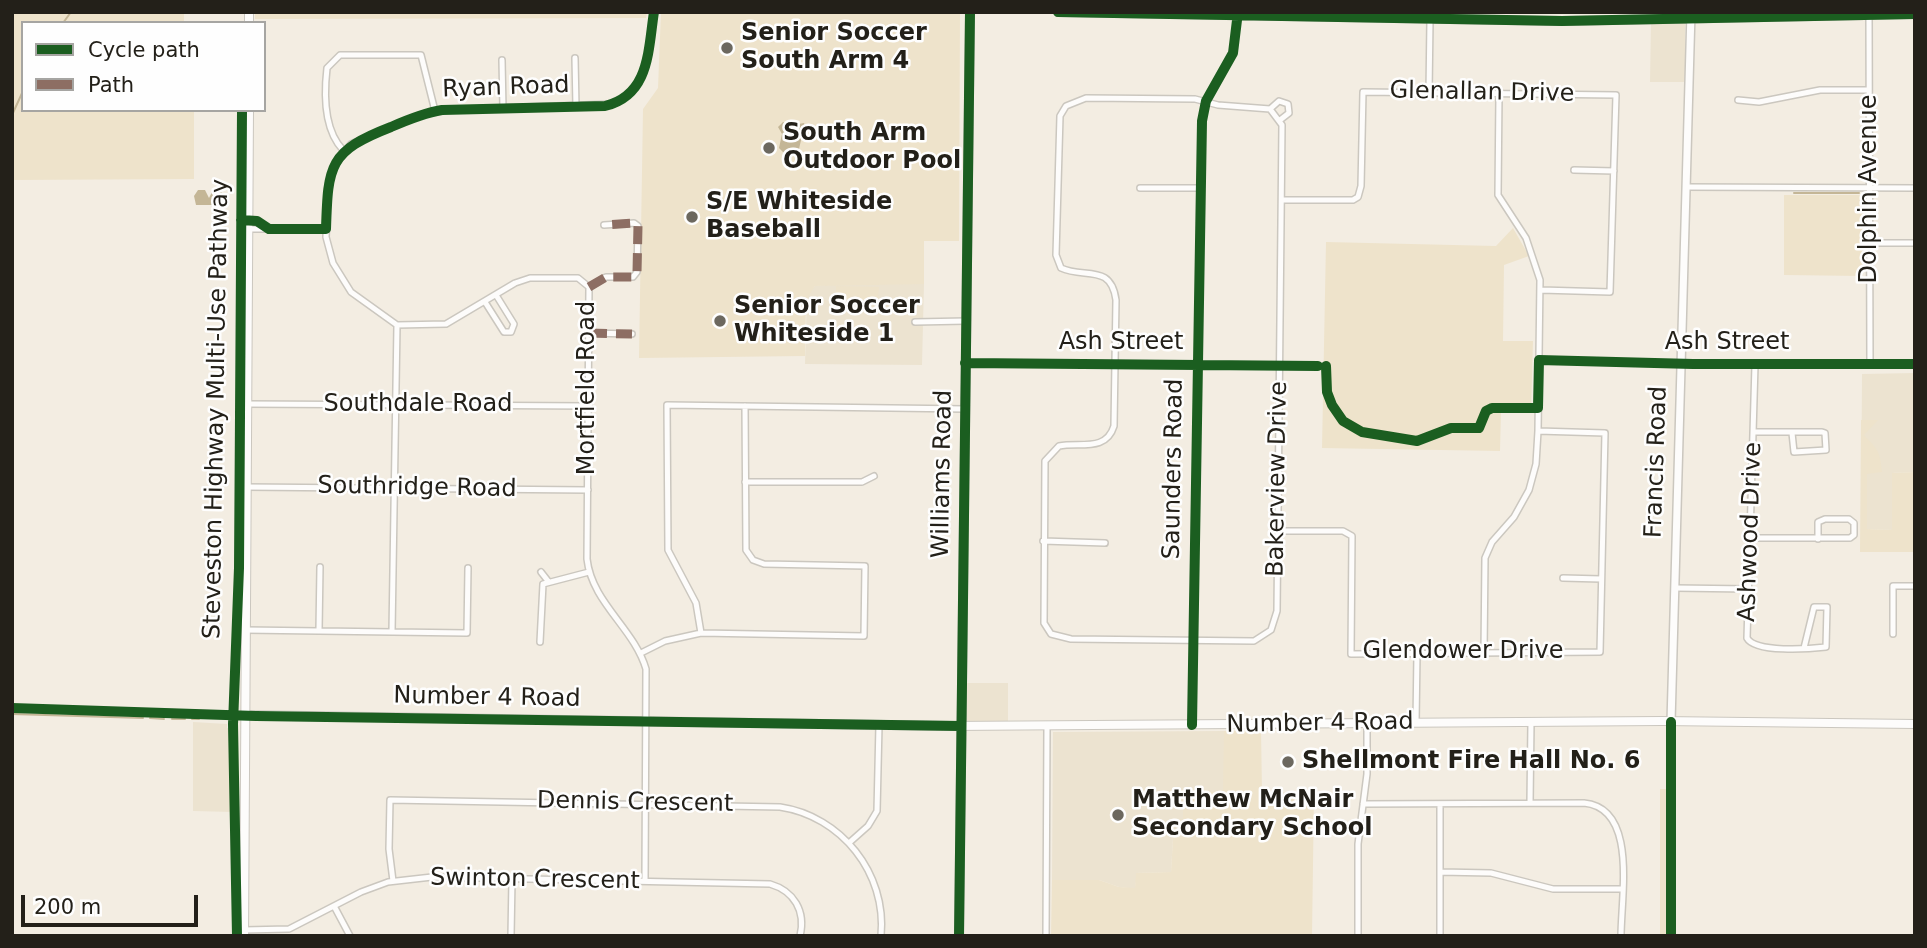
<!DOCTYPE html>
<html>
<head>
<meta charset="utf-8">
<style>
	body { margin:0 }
	#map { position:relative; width:1927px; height:948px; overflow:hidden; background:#f3ede2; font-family:"DejaVu Sans",sans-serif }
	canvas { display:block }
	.frame { position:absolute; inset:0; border:14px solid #232019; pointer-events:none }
	.legend { position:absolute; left:21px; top:21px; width:245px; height:91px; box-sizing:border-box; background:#fefefe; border:2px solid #a6a5a2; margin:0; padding:9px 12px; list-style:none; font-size:21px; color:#232019 }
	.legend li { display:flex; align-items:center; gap:14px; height:35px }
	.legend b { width:35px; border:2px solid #a6a5a2 }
	.scale { position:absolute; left:21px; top:895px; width:177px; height:32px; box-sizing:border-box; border:4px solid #232019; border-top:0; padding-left:9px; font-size:21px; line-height:24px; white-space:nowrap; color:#232019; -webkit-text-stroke:5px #fefefe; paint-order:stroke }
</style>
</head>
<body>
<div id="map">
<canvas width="1927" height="948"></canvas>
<div class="frame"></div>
<ul class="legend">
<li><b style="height:9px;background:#1b5e20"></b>Cycle path</li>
<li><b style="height:9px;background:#8d6e63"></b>Path</li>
</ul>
<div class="scale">200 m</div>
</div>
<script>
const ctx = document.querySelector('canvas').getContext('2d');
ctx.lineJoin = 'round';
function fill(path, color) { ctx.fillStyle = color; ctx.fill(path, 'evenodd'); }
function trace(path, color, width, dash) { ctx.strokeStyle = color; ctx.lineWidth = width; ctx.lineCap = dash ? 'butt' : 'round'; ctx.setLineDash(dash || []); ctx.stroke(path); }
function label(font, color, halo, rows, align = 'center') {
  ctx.font = font + ' "DejaVu Sans",sans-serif'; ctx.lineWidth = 5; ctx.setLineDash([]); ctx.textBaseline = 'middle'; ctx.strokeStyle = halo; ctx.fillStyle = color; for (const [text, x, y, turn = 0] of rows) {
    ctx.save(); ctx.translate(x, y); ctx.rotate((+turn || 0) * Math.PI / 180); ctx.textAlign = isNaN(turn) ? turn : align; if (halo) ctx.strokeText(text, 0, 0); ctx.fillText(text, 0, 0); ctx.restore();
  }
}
fill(new Path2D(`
	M1651,22L1685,24V82H1650Z
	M836,284H924L922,365L805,364L807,294L815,286Z
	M1915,373V472L1892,473V530L1861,529L1862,374Z
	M966,683H1008V724H966Z
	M193,722L227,724V728L233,729V812L193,811Z
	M1224,731V792L1183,837L1173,838L1171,872L1137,873L1135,889L1119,887L1099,880H1052L1053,732Z`), '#ece3d0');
fill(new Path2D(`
	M12,12H184V23H23V110H194V179L12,180Z
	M255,12H647L646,18L255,19Z
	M661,12H960L959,241H924V284L815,286L806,300L805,356L639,358L643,109L658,88Z
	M1784,195H1864L1863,276L1784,275Z
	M1513,228L1529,256L1504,265L1503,341H1533L1531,413L1501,412L1500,451L1322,448L1326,242L1496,246Z
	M836,286L879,287L878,300L836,299Z
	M1861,420H1878L1864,435C1878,450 1880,451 1882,472L1867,474V529L1892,530V473L1915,472V552H1860Z
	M1261,730L1262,792L1314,793L1312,936H1051L1052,880H1099L1119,887L1135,888L1136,873L1171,872L1173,838L1183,837V792H1223L1224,731Z
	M1660,789H1674L1676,936H1660Z`), '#eee3cb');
fill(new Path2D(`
	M783,122L793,125L804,123L808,133L802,136L799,149L792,154L784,153L779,148L782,134L778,127Z
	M198,190H205L209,198L213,190L222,191L218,205H196L194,196Z`), '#c4b696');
trace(new Path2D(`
	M63,23L71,12
	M12,115L23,91
	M1794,193H1859
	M12,714L143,718
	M150,718L164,719
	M172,719H185
	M192,719H199`), '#c4b696', 2);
const minor = new Path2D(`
	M1869,15L1870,364
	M575,58L576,107
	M502,60L503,109
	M1429,93L1430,20
	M1086,98L1195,99L1218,105L1270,109L1282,125L1277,611L1271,630L1254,641L1071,639L1051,634L1044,623L1045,461L1059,446C1080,442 1106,452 1114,426L1116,300C1111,263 1084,279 1061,268L1056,255L1060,116L1066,106Z
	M1738,100L1759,102L1820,90H1869
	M1270,109L1279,101L1288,104L1289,113L1280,120
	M343,150C324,130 324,94 327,68L340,55H421L435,111
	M1574,170L1614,171
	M1686,187L1915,188
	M1140,188H1200
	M1282,200H1353L1358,197L1361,186L1363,92L1616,95L1610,292L1541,290
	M248,229H326
	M1869,243H1915
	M589,287L606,277H633L637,272L638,226L634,223L604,225
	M485,302L504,332H511L514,324L496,295
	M915,322L966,321
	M589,333L632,334
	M1539,360L1693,364H1915
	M965,363L1318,366
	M1755,365L1747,638C1755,653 1809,649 1826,647L1827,607H1814L1804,648
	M247,404L589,406
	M1754,432H1822L1825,433L1826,450L1794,452L1792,433
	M745,482H862L874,476
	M246,487L588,490
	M1278,531H1343L1352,536L1351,654L1600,652L1605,433L1538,431
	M1751,538H1850L1854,535V523L1849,519H1825L1818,522V539
	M1043,541L1105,543
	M541,572L548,581
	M1563,578L1601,579
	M1675,588L1749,589
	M245,630L467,633L468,568
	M319,630L320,567
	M392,632L397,325
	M701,633L696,603L668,550L667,405L965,409
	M1893,634V586H1915
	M540,642L543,584L589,572
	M641,653L665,641L701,633L864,636L865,566L764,564L753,560L746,550L745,406
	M1484,653L1485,558L1492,542L1514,517L1529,490L1536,464L1538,431L1540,280L1526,238L1498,195L1499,94
	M12,708L243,715
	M1416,723L1417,653
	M1192,725L1202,121L1206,101L1233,53L1238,12
	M1671,787V722
	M1530,803L1531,722
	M1363,804L1584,803C1638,808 1621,896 1621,936
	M850,842L868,826L877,811L879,725
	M1440,872L1491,873L1553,889H1621
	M393,881L389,849L390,800L780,807C841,816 887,873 881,936
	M645,881L646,669C634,628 592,603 587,559L589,287L578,278H530L515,283L446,324L397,325L351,292L333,263L326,237L328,185L335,165L351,144L423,114L442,110L613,104C650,87 649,48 654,12
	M334,906L350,936
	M244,930L289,929L361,892L388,882L432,877L770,884C794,891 806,911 800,936
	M511,936L512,879
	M1046,936L1047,726
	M1358,936V844L1367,774V724
	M1440,936V804`);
const tertiary = new Path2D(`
	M1058,12L1562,21L1915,14
	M1671,722L1691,12
	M959,936L970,12`);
const secondary = new Path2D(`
	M249,23V12
	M243,715L951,726L1662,721L1915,724
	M244,936L249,110`);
trace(minor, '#cbc7bf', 8);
trace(tertiary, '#cbc7bf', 10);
trace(secondary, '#cbc7bf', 10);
trace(minor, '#fdfcfb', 5);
trace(tertiary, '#fdfcfb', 7);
trace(secondary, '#fdfcfb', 8);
trace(new Path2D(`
	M589,287L606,277H633L637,272L638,226L634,223L604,225
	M589,333L632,334`), '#8d6e63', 9, [18, 9]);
trace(new Path2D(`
	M1058,12L1562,21L1915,14
	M241,220L257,221L269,229H326C328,165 329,151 391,127C407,120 424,113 442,110L605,106C650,95 648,50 654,12
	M965,363L1318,366
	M1326,366L1327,392L1332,405L1343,421L1362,432L1417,441L1451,428H1479L1486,411L1492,408H1538L1539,360L1693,364H1915
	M12,708L256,716L961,726
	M1192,725L1202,121L1206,101L1233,53L1238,12
	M237,936L233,724L239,568L242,110
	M959,936L970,12
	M1671,936V722`), '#1b5e20', 10);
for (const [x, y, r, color] of [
	[727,48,7,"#6c685f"],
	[769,148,7,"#6c685f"],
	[692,217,7,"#6c685f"],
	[720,321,7,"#6c685f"],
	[1288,762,7,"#6c685f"],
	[1118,815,7,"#6c685f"]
]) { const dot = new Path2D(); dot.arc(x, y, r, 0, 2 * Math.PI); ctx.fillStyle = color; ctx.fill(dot); trace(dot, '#fefefe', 2.5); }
label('bold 24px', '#232019', '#fefefe', [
	["Senior Soccer",741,34],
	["South Arm 4",741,62],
	["South Arm",783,134],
	["Outdoor Pool",783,162],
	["S/E Whiteside",706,203],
	["Baseball",706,231],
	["Senior Soccer",734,307],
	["Whiteside 1",734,335],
	["Shellmont Fire Hall No. 6",1302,762],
	["Matthew McNair",1132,801],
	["Secondary School",1132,829]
], 'left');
label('24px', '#232019', '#fefefe', [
	["Ryan Road",506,88,-2],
	["Glenallan Drive",1482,93,1],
	["Dolphin Avenue",1870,189,-90],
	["Ash Street",1121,343],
	["Ash Street",1727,343],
	["Mortfield Road",588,388,-90],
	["Southdale Road",418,405],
	["Steveston Highway Multi-Use Pathway",217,409,-89],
	["Francis Road",1657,462,-88],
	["Saunders Road",1174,469,-89],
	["Williams Road",943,474,-89],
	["Bakerview Drive",1278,479,-89],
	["Southridge Road",417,488,1],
	["Ashwood Drive",1751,532,-88],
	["Glendower Drive",1463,652],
	["Number 4 Road",487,698,1],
	["Number 4 Road",1320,724,-1],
	["Dennis Crescent",635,803,1],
	["Swinton Crescent",535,880,1]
]);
</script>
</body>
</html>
